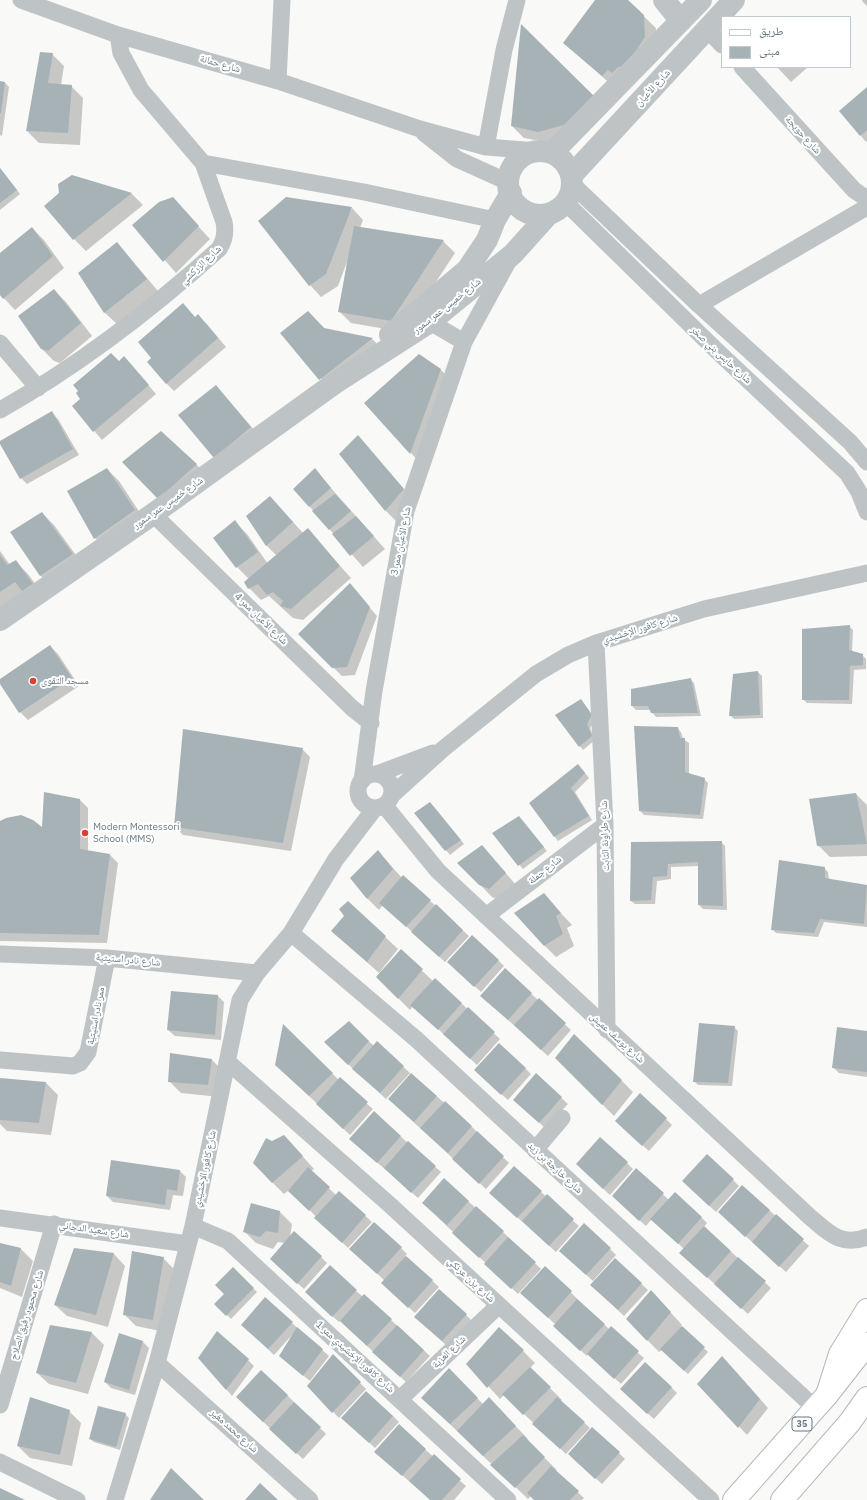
<!DOCTYPE html>
<html>
<head>
<meta charset="utf-8">
<style>
	body { margin:0 }
	#map { position:relative; width:867px; height:1500px; overflow:hidden; background:#f9f9f7; font-family:"IBM Plex Sans","Noto Naskh Arabic",sans-serif }
	canvas { display:block }
	.legend { position:absolute; left:721px; top:16px; width:130px; height:52px; box-sizing:border-box; background:#fff; border:1px solid #c1c9cc; margin:0; padding:5px 7px; list-style:none; font-size:12px; color:#657980 }
	.legend li { display:flex; align-items:center; gap:8px; height:20px }
	.legend b { width:20px; border:1px solid #c1c9cc }
</style>
</head>
<body>
<div id="map">
<canvas width="867" height="1500"></canvas>
<ul class="legend">
<li><b style="height:5px;background:#fff"></b>طريق</li>
<li><b style="height:11px;background:#a7b2b6"></b>مبنى</li>
</ul>
</div>
<script>
const ctx = document.querySelector('canvas').getContext('2d');
ctx.lineJoin = 'round';
function fill(path, color) { ctx.fillStyle = color; ctx.fill(path, 'evenodd'); }
function trace(path, color, width, dash) { ctx.strokeStyle = color; ctx.lineWidth = width; ctx.lineCap = dash ? 'butt' : 'round'; ctx.setLineDash(dash || []); ctx.stroke(path); }
function label(font, color, halo, rows, align = 'center') {
  ctx.font = font + ' "IBM Plex Sans","Noto Naskh Arabic",sans-serif'; ctx.lineWidth = 4; ctx.setLineDash([]); ctx.textBaseline = 'middle'; ctx.strokeStyle = halo; ctx.fillStyle = color; for (const [text, x, y, turn = 0] of rows) {
    ctx.save(); ctx.translate(x, y); ctx.rotate((+turn || 0) * Math.PI / 180); ctx.textAlign = isNaN(turn) ? turn : align; if (halo) ctx.strokeText(text, 0, 0); ctx.fillText(text, 0, 0); ctx.restore();
  }
}
fill(new Path2D(`
	M596,0H627L656,28L657,49L614,87L564,43Z
	M862,0H867V6L862,1Z
	M52,54L64,66L61,85L71,86L83,98L80,145L39,143L27,131Z
	M777,67H808L791,82Z
	M0,82L5,83L9,87L2,136L0,135Z
	M867,88V141L866,142L861,136Z
	M605,109L587,133L551,143L524,138L512,126Z
	M0,168L20,194L0,210Z
	M72,176L132,194L143,205L86,251L74,239L60,194Z
	M352,208L363,220L360,228L443,241L455,253L403,332L351,323L339,311L347,262L338,286L321,297L310,285Z
	M184,211L210,239L176,273L134,225Z
	M32,228L44,240L64,268L15,310L0,294V254Z
	M117,243L158,291L117,324L105,313L80,274Z
	M54,290L66,302L92,336L60,363L54,361L42,349Z
	M308,312L325,329L372,339L384,350L332,391L281,333Z
	M195,317L206,323L226,347L174,391L166,383Z
	M119,362L132,366L156,394L102,440L73,406Z
	M440,369L452,381L422,465L365,403Z
	M216,386L262,439L226,469Z
	M52,413L58,419L79,455L27,484L21,478Z
	M358,436L415,502L397,522L385,510Z
	M124,462L196,464L208,476L171,510Z
	M107,469L119,481L146,522L107,550L95,538L69,491Z
	M315,470L385,549L363,567L294,489Z
	M282,510L304,534L308,530L351,578L303,620L293,618L269,596L261,600L249,588V579L237,567L235,522L247,534L268,564L277,556L267,546L247,516Z
	M42,513L54,525L84,566L52,587L40,575Z
	M0,551L10,565L16,562L28,574L44,596L0,612Z
	M350,585L377,616L355,675L342,676L299,634Z
	M849,626L853,630L852,652L862,655L866,659V669L854,670L852,704L807,703L803,699Z
	M50,646L58,654L79,686L28,720L20,712L0,680Z
	M758,672L762,676L763,718L734,719L730,715Z
	M690,679L694,683L701,716L656,717L650,710H636L632,706Z
	M581,700L596,720L590,728L595,740L583,750L580,746Z
	M677,728L681,732L683,739L689,743V774L704,779L708,783L703,819L644,815L640,811Z
	M302,749L310,757L291,851L183,835L175,827Z
	M582,769L589,778L575,792L592,820L558,841L530,803Z
	M856,794L867,805V856L830,857L818,845Z
	M80,800L88,808V851L110,855L118,863L107,943L0,941V822L43,829Z
	M434,807L464,844L450,855L416,813Z
	M522,821L547,851L523,869L493,834Z
	M721,842L725,846L727,910L703,909L699,905V866L671,867V879L657,881L655,904H635L631,901L632,843Z
	M482,846L517,886L498,900L492,897L459,863Z
	M378,851L402,878L436,906L469,936L445,962L383,905L379,910L367,898Z
	M824,868L828,872L829,880L867,886V927L824,922L818,937L776,933L772,929Z
	M544,895L572,925L567,928L574,946L556,957L544,945Z
	M348,902L398,949L379,973L332,931L346,916Z
	M401,951L433,981L435,979L500,1039L477,1065L413,1006L410,1010L377,977Z
	M498,960L504,966L481,992L454,968Z
	M505,970L571,1030L548,1056L488,1002Z
	M172,992L218,996L224,1002L221,1040L175,1036L168,1030Z
	M349,1023L374,1046L377,1043L410,1073L386,1099L337,1054Z
	M283,1026L339,1080L373,1109L350,1135L289,1077Z
	M734,1027L738,1031L732,1086L698,1085L694,1081Z
	M867,1032V1077L839,1073L833,1067Z
	M556,1058L621,1080L633,1092L614,1116Z
	M212,1060L224,1072L220,1097L181,1093L169,1081Z
	M525,1068L531,1074L508,1100L481,1076Z
	M411,1074L472,1127L509,1163L486,1189L395,1105Z
	M536,1075L568,1104L545,1128L520,1105Z
	M46,1083L58,1095L51,1135L7,1131L0,1124V1087Z
	M374,1113L441,1172L418,1198L357,1145Z
	M666,1119L672,1125L649,1151L622,1127Z
	M296,1149L314,1169L311,1171L336,1195L339,1192L372,1222L348,1248L289,1190L284,1194L272,1182Z
	M627,1163L633,1169L610,1195L583,1170Z
	M637,1170L669,1200L701,1217L707,1223L704,1227L771,1288L748,1314L687,1259L684,1249L652,1219L646,1226L619,1202Z
	M180,1171L186,1177L183,1196L173,1195L170,1210L113,1202L107,1196Z
	M444,1180L503,1232L541,1269L518,1294L429,1209Z
	M733,1180L739,1186L716,1212L689,1187Z
	M541,1192L579,1226L556,1252L497,1199Z
	M769,1210L809,1246L786,1272L725,1218Z
	M280,1212L292,1224L290,1237L321,1257L327,1263L304,1289L277,1265L285,1243L278,1242L273,1249L256,1243L244,1231Z
	M0,1244L21,1249L33,1261L22,1297L0,1288Z
	M401,1248L407,1254L405,1256L439,1287L415,1313L388,1289L385,1281L357,1255Z
	M610,1249L616,1255L593,1281L566,1256Z
	M114,1254L125,1266L108,1327L67,1316L55,1305Z
	M163,1258L175,1270L165,1332L136,1326L124,1314Z
	M615,1259L648,1290L624,1316L598,1291Z
	M545,1268L610,1330L644,1358L621,1384L588,1354L587,1356L560,1332L556,1325L528,1299Z
	M233,1269L257,1292L231,1319L216,1304L226,1294Z
	M356,1291L391,1320L430,1356L406,1382L340,1321L339,1322L312,1298Z
	M663,1304L682,1325L681,1326L708,1352L688,1374L662,1350L659,1352L627,1319Z
	M466,1315L472,1321L448,1347L422,1323Z
	M292,1323L329,1356L310,1381L287,1362L292,1335L274,1355L248,1330Z
	M51,1326L92,1333L104,1345L88,1394L49,1384L37,1373Z
	M119,1335L143,1342L149,1348L135,1395L111,1388L105,1382Z
	M523,1351L535,1363L530,1368L562,1400L561,1401L590,1428L566,1454L504,1395L500,1399L468,1364Z
	M333,1356L366,1389L339,1418L308,1386Z
	M200,1358L248,1360L254,1366L232,1396Z
	M730,1365L768,1408L747,1435L699,1384Z
	M449,1370L483,1404L500,1410L528,1439L526,1440L557,1470L555,1471L584,1498L582,1500H535L531,1496L528,1499L435,1410Z
	M671,1387L677,1393L654,1419L627,1395Z
	M287,1395L326,1434L303,1459L243,1403Z
	M69,1411L81,1423L72,1466L30,1458L18,1446Z
	M125,1414L129,1418L120,1450L94,1442L90,1439Z
	M393,1416L399,1422L375,1448L349,1424Z
	M399,1426L466,1486L454,1500H431L382,1458Z
	M619,1453L625,1459L602,1484L575,1460Z`), '#0003');
fill(new Path2D(`
	M595,0H628L644,15L645,37L626,66L618,67L612,73L608,70L602,76L563,43Z
	M521,24L594,96L575,122L538,132L511,126Z
	M40,52L53,53L48,83L72,85L68,133L26,131Z
	M0,81L5,82L1,113H0Z
	M867,87V130L860,136L839,111Z
	M0,168L17,190L0,203Z
	M72,175L132,193L73,240L44,206L59,193L58,184Z
	M173,197L199,226L163,262L132,225L159,202Z
	M286,197L352,207L326,274L309,286L258,221Z
	M354,226L444,240L391,321L338,312Z
	M32,227L53,256L3,299L0,295V253Z
	M117,242L147,279L104,313L78,273Z
	M54,289L81,323L48,351L41,349L18,316Z
	M183,303L195,317L198,314L218,338L166,384L147,362L151,358L138,342Z
	M308,311L324,328L373,338L319,380L280,333Z
	M111,353L119,361L124,356L149,385L93,432L72,406L80,399L76,393L78,391L73,385Z
	M419,354L441,369L410,454L364,403Z
	M216,385L251,427L214,458L178,415Z
	M52,411L73,449L20,479L0,444V441Z
	M161,431L197,464L158,499L122,462Z
	M358,435L404,489L385,511L339,454Z
	M107,468L135,510L94,539L67,491Z
	M315,468L331,488L309,507L293,489Z
	M335,494L351,511L329,530L312,511Z
	M270,496L293,522L266,546L246,516Z
	M42,512L73,554L40,576L10,532Z
	M356,516L374,536L350,556L332,534Z
	M235,520L258,552L236,568L213,538Z
	M308,528L340,566L291,609L280,606L283,601L273,592L267,595L258,584L248,589L244,582Z
	M0,555L7,565L16,560L33,584L22,591L15,582L0,592Z
	M350,583L370,607L347,667L332,668L298,634Z
	M850,625L849,650L863,654V665L850,666L849,700H802V629Z
	M50,645L72,678L19,713L0,684V679Z
	M758,671L760,715L729,716L733,674Z
	M691,678L698,713H651L648,706H631V689Z
	M581,699L592,715L587,724L592,736L579,747L555,715Z
	M634,726L678,727L680,738H685V772L705,778L700,815L639,811Z
	M183,729L303,748L283,843L174,827Z
	M578,764L585,773L571,788L589,816L554,837L529,803Z
	M44,792L80,799V849L110,854L99,935L0,933V821L6,818L21,815L33,820L42,827Z
	M856,793L867,844L817,846L809,799Z
	M430,802L461,840L445,851L414,813Z
	M519,816L544,847L518,866L492,833Z
	M722,841L723,906L698,905V862L668,864L667,876L653,877L651,900L630,901L631,842Z
	M482,845L506,873L489,889L479,885L457,863Z
	M378,850L393,869L367,899L350,878Z
	M779,860L825,867V878L867,885L864,924L820,919L814,933L771,930Z
	M403,875L431,900L406,927L379,903Z
	M544,893L561,913L556,916L563,934L544,946L514,913Z
	M348,901L386,936L367,962L331,931L344,916L339,909Z
	M436,904L463,930L439,957L411,932Z
	M472,935L499,960L474,987L447,962Z
	M401,949L423,969L398,999L376,977Z
	M505,968L532,993L508,1020L480,996Z
	M435,978L462,1003L438,1030L410,1005Z
	M171,991L218,995L215,1035L167,1030Z
	M539,998L566,1023L541,1050L514,1025Z
	M468,1007L495,1032L470,1059L443,1034Z
	M349,1021L369,1041L348,1065L324,1042Z
	M699,1023L735,1026L728,1083L693,1082Z
	M283,1024L333,1073L309,1096L275,1065Z
	M837,1027L867,1031V1072L832,1068Z
	M574,1034L622,1080L602,1105L555,1058Z
	M377,1041L404,1066L380,1093L352,1069Z
	M499,1043L526,1068L501,1095L474,1070Z
	M170,1053L212,1059L208,1085L168,1082Z
	M411,1073L437,1096L414,1122L388,1099Z
	M536,1073L562,1097L539,1123L513,1100Z
	M340,1077L368,1102L343,1129L316,1104Z
	M0,1078L46,1082L39,1123L0,1120Z
	M640,1093L667,1118L642,1146L615,1121Z
	M445,1101L472,1126L448,1153L420,1128Z
	M374,1111L401,1136L377,1163L349,1139Z
	M477,1131L504,1156L479,1184L452,1159Z
	M284,1135L303,1156L272,1183L253,1163L266,1138L272,1141Z
	M600,1137L628,1162L603,1189L576,1164Z
	M408,1141L436,1166L411,1193L384,1168Z
	M707,1154L734,1179L709,1206L682,1181Z
	M111,1160L180,1170L177,1191L167,1189L165,1205L106,1196Z
	M514,1166L542,1191L517,1218L489,1193Z
	M308,1167L330,1187L309,1211L288,1191Z
	M636,1168L664,1193L639,1221L612,1196Z
	M444,1178L469,1201L447,1225L422,1203Z
	M742,1185L770,1210L745,1237L718,1212Z
	M339,1191L366,1215L342,1243L314,1218Z
	M675,1192L702,1217L678,1244L650,1219Z
	M547,1194L574,1219L549,1246L522,1221Z
	M251,1203L280,1211L278,1233L266,1231L260,1237L243,1232Z
	M476,1206L504,1231L479,1258L452,1233Z
	M776,1214L804,1239L779,1267L752,1242Z
	M374,1222L402,1247L377,1274L349,1249Z
	M584,1223L611,1248L586,1275L559,1251Z
	M704,1226L731,1251L707,1278L679,1253Z
	M294,1231L322,1256L297,1284L270,1259Z
	M508,1237L536,1262L511,1289L484,1264Z
	M0,1243L21,1248L11,1286L0,1282Z
	M74,1248L114,1253L96,1315L54,1305Z
	M132,1251L164,1257L153,1320L123,1315Z
	M406,1256L433,1280L408,1308L381,1283Z
	M738,1257L766,1281L741,1309L714,1284Z
	M615,1258L642,1283L618,1310L590,1285Z
	M330,1265L357,1290L332,1317L305,1292Z
	M545,1266L572,1291L548,1318L520,1293Z
	M233,1267L254,1288L226,1316L214,1304L224,1294L215,1285Z
	M439,1289L467,1314L442,1341L414,1317Z
	M651,1290L671,1312L647,1341L626,1319Z
	M364,1294L392,1319L367,1346L340,1321Z
	M265,1297L293,1322L268,1349L241,1325Z
	M577,1299L605,1324L580,1351L553,1326Z
	M50,1325L92,1332L76,1383L36,1373Z
	M397,1325L424,1350L400,1377L372,1352Z
	M611,1326L639,1351L614,1379L587,1354Z
	M682,1326L705,1347L684,1371L660,1349Z
	M297,1327L323,1349L303,1376L279,1356Z
	M499,1327L524,1350L487,1388L466,1364Z
	M217,1331L249,1359L226,1390L198,1358Z
	M119,1333L143,1341L129,1390L104,1382Z
	M333,1354L361,1382L332,1413L307,1386Z
	M722,1356L760,1399L738,1428L697,1384Z
	M645,1362L672,1387L647,1414L620,1389Z
	M530,1367L551,1387L523,1415L502,1394Z
	M449,1368L478,1398L450,1424L421,1398Z
	M261,1370L288,1395L263,1422L236,1397Z
	M366,1391L393,1416L369,1443L341,1418Z
	M30,1397L70,1410L60,1455L17,1446Z
	M489,1397L516,1426L483,1456L457,1431Z
	M557,1397L585,1422L560,1449L532,1424Z
	M294,1402L321,1427L296,1454L269,1429Z
	M98,1406L126,1413L116,1447L89,1439Z
	M399,1424L426,1449L402,1476L374,1452Z
	M592,1427L620,1452L595,1479L568,1454Z
	M523,1435L545,1457L515,1488L490,1465Z
	M434,1454L461,1479L442,1500H430L409,1481Z
	M551,1466L579,1491L570,1500H534L527,1493Z
	M171,1468L204,1500H150Z
	M260,1483L278,1500H245Z
	M0,1488L25,1500H0Z`), '#a7b2b6');
const secondary = new Path2D(`
	M827,1395L840,1354L867,1310`);
const trunk = new Path2D(`
	M734,1500L827,1395L867,1344
	M782,1500L850,1422L867,1398`);
trace(secondary, '#b3babd', 24);
trace(trunk, '#b4b9bb', 24);
trace(new Path2D(`
	M21,0L118,35L278,81L420,129L486,147L538,151
	M708,30L722,45
	M742,67L854,190L867,199
	M278,81L282,0
	M424,133L457,159L508,182
	M486,147L504,50L517,0
	M203,163L364,192L495,220
	M573,185L699,305L850,442L867,462
	M566,203L716,350L847,473L859,492L867,512
	M699,305L867,207
	M430,322L464,342
	M0,343L38,388
	M0,410C80,365 151,310 219,249C225,240 226,232 224,222L203,163L141,90L121,53L118,35
	M153,514L352,708L371,723
	M596,643L605,825L607,1030
	M377,774L433,753
	M358 791a17 17 0 1 1 34 0a17 17 0 1 1-34 0Z
	M362,781L374,691L406,511L464,342L509,260
	M391,796L443,749L536,674L568,655L596,643L704,609L867,573
	M384,805L438,871L810,1217C829,1233 841,1247 867,1237
	M486,916L605,825
	M291,933L416,1039L815,1408
	M0,954L107,958L257,973
	M0,1060L73,1066L80,1063L88,1052L107,958
	M228,1062L390,1205L711,1500
	M535,1150L562,1118
	M0,1218L188,1244
	M193,1226L228,1241L508,1500
	M157,1363L310,1500
	M400,1399L498,1306
	M0,1405L54,1224
	M0,1462L77,1500
	M115,1500L157,1363L193,1226L240,1000L257,973L291,933L336,859L375,808`), '#bec4c6', 17);
trace(new Path2D(`
	M664,0L681,21
	M508 183a32 32 0 1 1 64 0a32 32 0 1 1-64 0Z
	M552,153L701,0
	M572,175L734,0
	M390,335L467,270L487,240L495,220L511,193
	M0,620L153,514L335,383L430,322L513,254L548,215`), '#bec4c6', 22);
trace(secondary, '#fff', 22);
trace(trunk, '#fff', 22);
for (const [x, y, r, color] of [
	[33,681,4,"#dd3f32"],
	[85,833,4,"#dd3f32"]
]) { const dot = new Path2D(); dot.arc(x, y, r, 0, 2 * Math.PI); ctx.fillStyle = color; ctx.fill(dot); trace(dot, '#fff', 1.5); }
for (const [x, y, w] of [
	[802,1424,20]
]) { const box = new Path2D(); box.roundRect(x - w / 2, y - 7, w, 14, 3); ctx.fillStyle = '#fff'; ctx.fill(box); trace(box, '#657980', 1); }
label('bold 9px', '#657980', null, [
	["35",802,1424]
]);
label('10px', '#657980', '#fff', [
	["شارع حمانة",220,64,16],
	["شارع الأعيان",653,88,-47],
	["شارع حويجة",803,135,48],
	["شارع الزركشي",201,265,-43],
	["شارع خميس عمر سمور",447,306,-38],
	["شارع حابس بني صخر",721,355,43],
	["شارع خميس عمر سمور",168,503,-35],
	["شارع الأعيان ممر 3",401,541,-79],
	["شارع الأعيان ممر 4",261,619,44],
	["شارع كافور الإخشيدي",640,629,-17],
	["شارع طراونة الثابت",605,836,-92],
	["شارع جملة",545,870,-38],
	["شارع نادر استيتية",128,960,5],
	["ممر نادر استيتية",96,1016,-79],
	["شارع يوسف عميش",617,1038,42],
	["شارع خارجة بن زيد",555,1168,43],
	["شارع كافور الإخشيدي",205,1169,-78],
	["شارع سعيد الدجاني",94,1230,8],
	["شارع يزن عرنكي",471,1280,43],
	["شارع محمود رفيق الصلاح",27,1315,-73],
	["شارع العزية",449,1352,-44],
	["شارع كافور الإخشيدي ممر 1",355,1357,42],
	["شارع محمد مغير",234,1431,42]
]);
label('10px', '#657980', '#fff', [
	["مسجد التقوى",41,681],
	["Modern Montessori",93,827],
	["School (MMS)",93,839]
], 'left');
</script>
</body>
</html>
